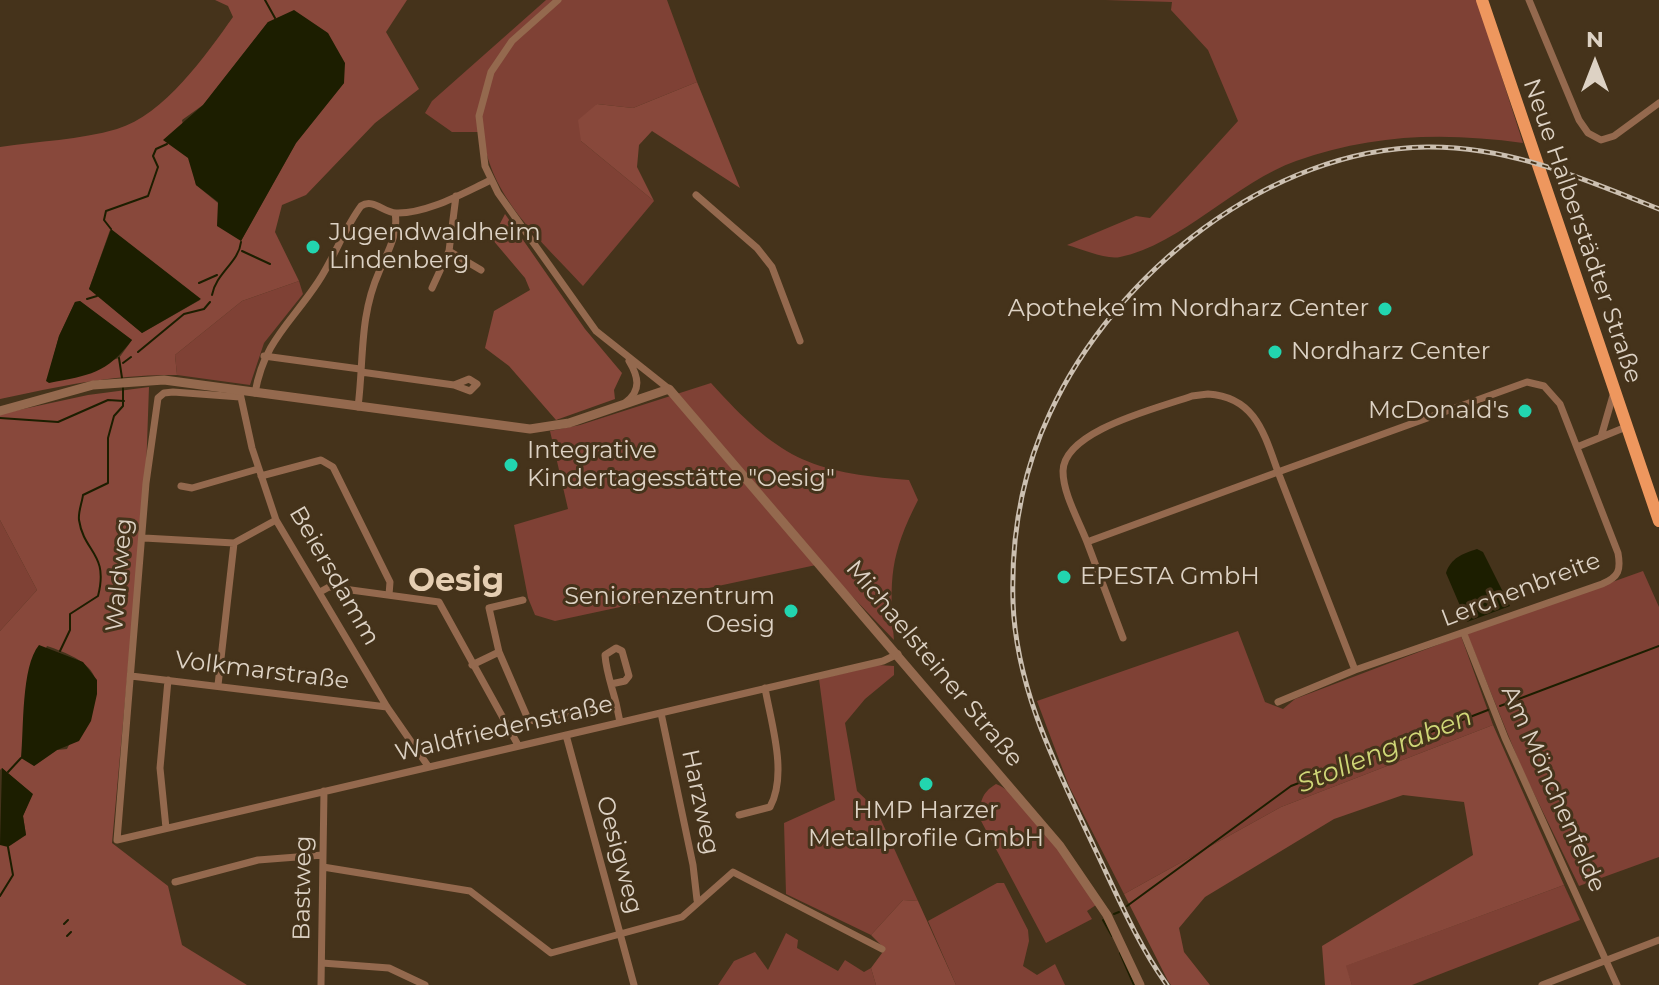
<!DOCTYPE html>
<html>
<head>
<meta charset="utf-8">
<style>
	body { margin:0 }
	#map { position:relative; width:1659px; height:985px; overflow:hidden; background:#45331b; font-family:Montserrat,sans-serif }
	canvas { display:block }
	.north { position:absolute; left:1555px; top:24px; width:80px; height:80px; -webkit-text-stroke:6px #45331b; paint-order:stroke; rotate:0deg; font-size:22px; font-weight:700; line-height:32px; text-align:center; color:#ddd2c4 }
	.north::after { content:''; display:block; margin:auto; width:28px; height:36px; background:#ddd2c4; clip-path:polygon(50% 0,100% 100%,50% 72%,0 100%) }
</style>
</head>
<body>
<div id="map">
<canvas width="1659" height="985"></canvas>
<div class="north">N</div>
</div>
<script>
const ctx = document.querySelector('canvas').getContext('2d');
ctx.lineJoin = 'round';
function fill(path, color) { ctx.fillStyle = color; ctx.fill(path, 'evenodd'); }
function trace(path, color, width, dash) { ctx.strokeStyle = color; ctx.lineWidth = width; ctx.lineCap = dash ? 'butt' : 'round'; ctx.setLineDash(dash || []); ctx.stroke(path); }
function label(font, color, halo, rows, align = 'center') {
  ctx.font = font + ' Montserrat,sans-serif'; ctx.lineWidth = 6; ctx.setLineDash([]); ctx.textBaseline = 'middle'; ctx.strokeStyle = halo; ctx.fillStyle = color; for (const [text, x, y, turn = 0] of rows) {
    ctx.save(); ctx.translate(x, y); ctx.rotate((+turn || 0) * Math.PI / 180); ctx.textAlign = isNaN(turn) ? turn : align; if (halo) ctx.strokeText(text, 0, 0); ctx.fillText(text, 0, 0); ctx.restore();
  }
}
fill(new Path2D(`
	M546,0H667L697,82L633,108L597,104L581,141L654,201L583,286C542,241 488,196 483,132H452L425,113L432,101Z
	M1105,0H1477L1523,143C1444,132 1372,134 1296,161C1238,181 1180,245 1120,257C1106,260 1082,249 1067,245L1136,216L1150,218L1238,121L1208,50L1171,10L1172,2Z
	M299,281L303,294L264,343L250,385L177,375L175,355L242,301Z
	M711,383C778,457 808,473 909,480L918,500C890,555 889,579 894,640L825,568L816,565L555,621L535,615L528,598L514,525L568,509L550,431L580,425Z
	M0,520L37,590L0,631Z
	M1643,571L1659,607V857L1579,886L1522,769L1467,634Z
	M1238,631L1265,702L1283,709L1295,699L1461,636L1493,725L1281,807L1124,894L1069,786L1037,701Z
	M878,665L894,666V675L865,699L845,723L857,791L876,809L918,901L903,900L871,935L786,894L784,823L835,800L819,679Z
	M996,784C1033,799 1073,871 1096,905L1087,911L1092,919L1046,943L980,819C980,802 981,793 996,784Z
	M997,883H1004L1028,930L1029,941L1023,966L1037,975L1055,964L1065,985H956L928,921Z
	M1564,885L1580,920L1412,985H1352L1345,966Z
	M786,933L798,940L797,948L838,971L845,960L864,972L871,968L876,985H718L734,961L755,952L768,970Z`), '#7f4135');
fill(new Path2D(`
	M215,0H407L386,32L419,89L375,123L306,195L282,205L275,232L299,281L242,301L175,355L177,375C116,374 60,386 0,399V147C38,141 80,140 117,129C164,115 206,55 233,17L228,6ZM268,22L344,83L296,143L241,241L218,203L196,185L182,120L203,105ZM110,230L200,300L142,333L89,289ZM80,301L132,340L119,358L47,381L59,336L75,302Z
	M697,82L740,188L652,131L639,145L637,167L654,201L581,141L578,120L597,104L633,108Z
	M505,214L585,329L622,373L614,390L615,399L556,420L509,366L485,348L494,311L530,290L525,278L492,239Z
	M149,387L146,472L112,843L168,886L182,945L247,985H0V845L26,835L23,816L32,794L2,768L0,770V631L37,590L0,520V414L88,395ZM47,646C122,671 96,696 67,749L57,750L34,766C24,707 19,700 47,646Z
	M1493,725L1564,885L1346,966L1352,985H1325L1322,946L1473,855L1464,802L1403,795L1334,819L1205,897L1179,928L1184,952L1210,985H1171L1168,981L1124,894L1281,807Z
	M903,900L918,901L956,985H876L871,968L885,949L871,935Z`), '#88483b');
fill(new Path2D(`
	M294,10L328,33L345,63L344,83L296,143L241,241L217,226L218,202L196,185L188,158L163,140L203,105L268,22Z
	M111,229L201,299L142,333L89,289Z
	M80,301L132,340C106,374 90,375 49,383L46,381L59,336L75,302Z
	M1477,549L1483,552L1510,606L1467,622L1446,573C1451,558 1462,554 1477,549Z
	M39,645L83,662L97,680V694L91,721L79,741L57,750L34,766L21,758C24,729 21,667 39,645Z
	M2,768L33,794L23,816L26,835L8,847L0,845Z`), '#1c1e00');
trace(new Path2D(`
	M265,0L275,18
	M111,229L104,220L106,211L148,196L158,167L153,156L156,149L167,144
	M242,251L270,264
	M199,283L217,275
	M212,295C216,273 239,262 241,242
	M87,299L97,296
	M138,352L184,314L204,309L210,302
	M119,358L122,378
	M123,363L131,357
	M0,418L58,422L108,400L124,401
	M60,651L70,630V614L98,596C109,553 84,553 79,520C78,512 82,503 83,495L108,483V438L114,416L123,406V388
	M1500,706L1659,646
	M8,772L21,758
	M0,896L13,875L8,847
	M1127,906L1291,786L1488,710
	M1114,914L1119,912
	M1103,920L1112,936
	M64,924L68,920
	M67,936L71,932
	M1120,953L1134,985`), '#1c1e00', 2);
trace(new Path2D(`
	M558,0L512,41L491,72L479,116L485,166L498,193L596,331L669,389
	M1529,0L1579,120L1588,133L1601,140L1614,136L1659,103
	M696,195L757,248L772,267L800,341
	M456,196L449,251L481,270
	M432,288L449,251
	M264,356L360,369
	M361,372L454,385L470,391L477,384L469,379L454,385
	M1527,382L1544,386L1560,404L1618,553C1621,570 1619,577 1602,584L1355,670L1278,472Z
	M240,393L252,448L276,520L387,707L428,766
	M255,393C264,341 291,323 318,282C334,258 344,229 361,206C373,198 383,212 396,213C427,214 463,193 491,180
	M1208,394C1255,397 1264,433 1278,472L1087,542C1079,521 1063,494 1063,471C1064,430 1159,408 1192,396Z
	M240,397L173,392L164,393L158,398L146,483L117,840L883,661L898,654
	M626,402C642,390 638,376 629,361
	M358,407C364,360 359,317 379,272C387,253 399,234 395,213
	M1601,437L1614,392
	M1577,447L1626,427
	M261,476L321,460L333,467L390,582L389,595
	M181,486L192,488L258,469
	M144,538L234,543
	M1087,542L1123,638
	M320,592L329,587L439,602L518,745
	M1464,634L1505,738L1617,985
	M499,652L528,719L540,723L616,703L620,722
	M472,665L499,652L489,608L523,600
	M131,676L387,707
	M611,684L625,681L629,676L622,651L616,648L605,655C606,671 612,687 616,703
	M218,685L234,543L276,520
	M1278,702L1355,670
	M661,713L693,865L697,900
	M566,735L634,985
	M739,815L770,807C788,774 771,723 765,688
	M166,828L160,768L168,680
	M323,867L470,891L551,953L682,917L733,872L882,949
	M175,882L258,860L323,855
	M322,963L389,968L425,985
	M321,985L324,791
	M1542,985L1659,940`), '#94694e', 7);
trace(new Path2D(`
	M0,411L93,385L164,380L530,429L569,423L669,389L1060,846L1107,915L1140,985`), '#94694e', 9);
trace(new Path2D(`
	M1482,0L1659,521`), '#ee975e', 12);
const rail = new Path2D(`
	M1167,985C1137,943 1117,895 1095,849C1058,770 1016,691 1013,602C1011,537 1022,472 1050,413C1115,273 1269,149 1427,147C1510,146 1583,179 1659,209`);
trace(rail, '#ccc0b1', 5);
trace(rail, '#45331b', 2, [6]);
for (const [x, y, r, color] of [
	[313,247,8,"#22d5af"],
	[1385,309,8,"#22d5af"],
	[1275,352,8,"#22d5af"],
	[1525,411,8,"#22d5af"],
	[511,465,8,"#22d5af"],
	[1064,577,8,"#22d5af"],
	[791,611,8,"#22d5af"],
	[926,784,8,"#22d5af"]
]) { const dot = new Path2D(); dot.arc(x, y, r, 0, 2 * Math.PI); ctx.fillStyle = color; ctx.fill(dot); trace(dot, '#45331b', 3); }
label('24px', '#ddd2c4', '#45331b', [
	["Neue Halberstädter Straße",1582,231,71],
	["Waldweg",120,575,-85],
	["Beiersdamm",334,576,60],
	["Lerchenbreite",1521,590,-21],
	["Michaelsteiner Straße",934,664,50],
	["Volkmarstraße",262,671,7],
	["Waldfriedenstraße",504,729,-13],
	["Am Mönchenfelde",1553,789,66],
	["Harzweg",700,802,78],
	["Oesigweg",619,855,75],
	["Bastweg",303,888,-89]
]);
label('24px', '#ddd2c4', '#45331b', [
	["Jugendwaldheim",329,233],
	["Lindenberg",329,261],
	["Apotheke im Nordharz Center",1369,309,"right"],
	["Nordharz Center",1291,352],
	["McDonald's",1509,411,"right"],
	["Integrative",527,451],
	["Kindertagesstätte \"Oesig\"",527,479],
	["EPESTA GmbH",1080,577],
	["Seniorenzentrum",775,597,"right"],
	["Oesig",775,625,"right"],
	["HMP Harzer",926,811,"center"],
	["Metallprofile GmbH",926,839,"center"]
], 'left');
label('italic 26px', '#cfd777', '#45331b', [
	["Stollengraben",1385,751,-22]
]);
label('bold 32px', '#e5ceb2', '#45331b', [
	["Oesig",456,582]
]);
</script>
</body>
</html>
